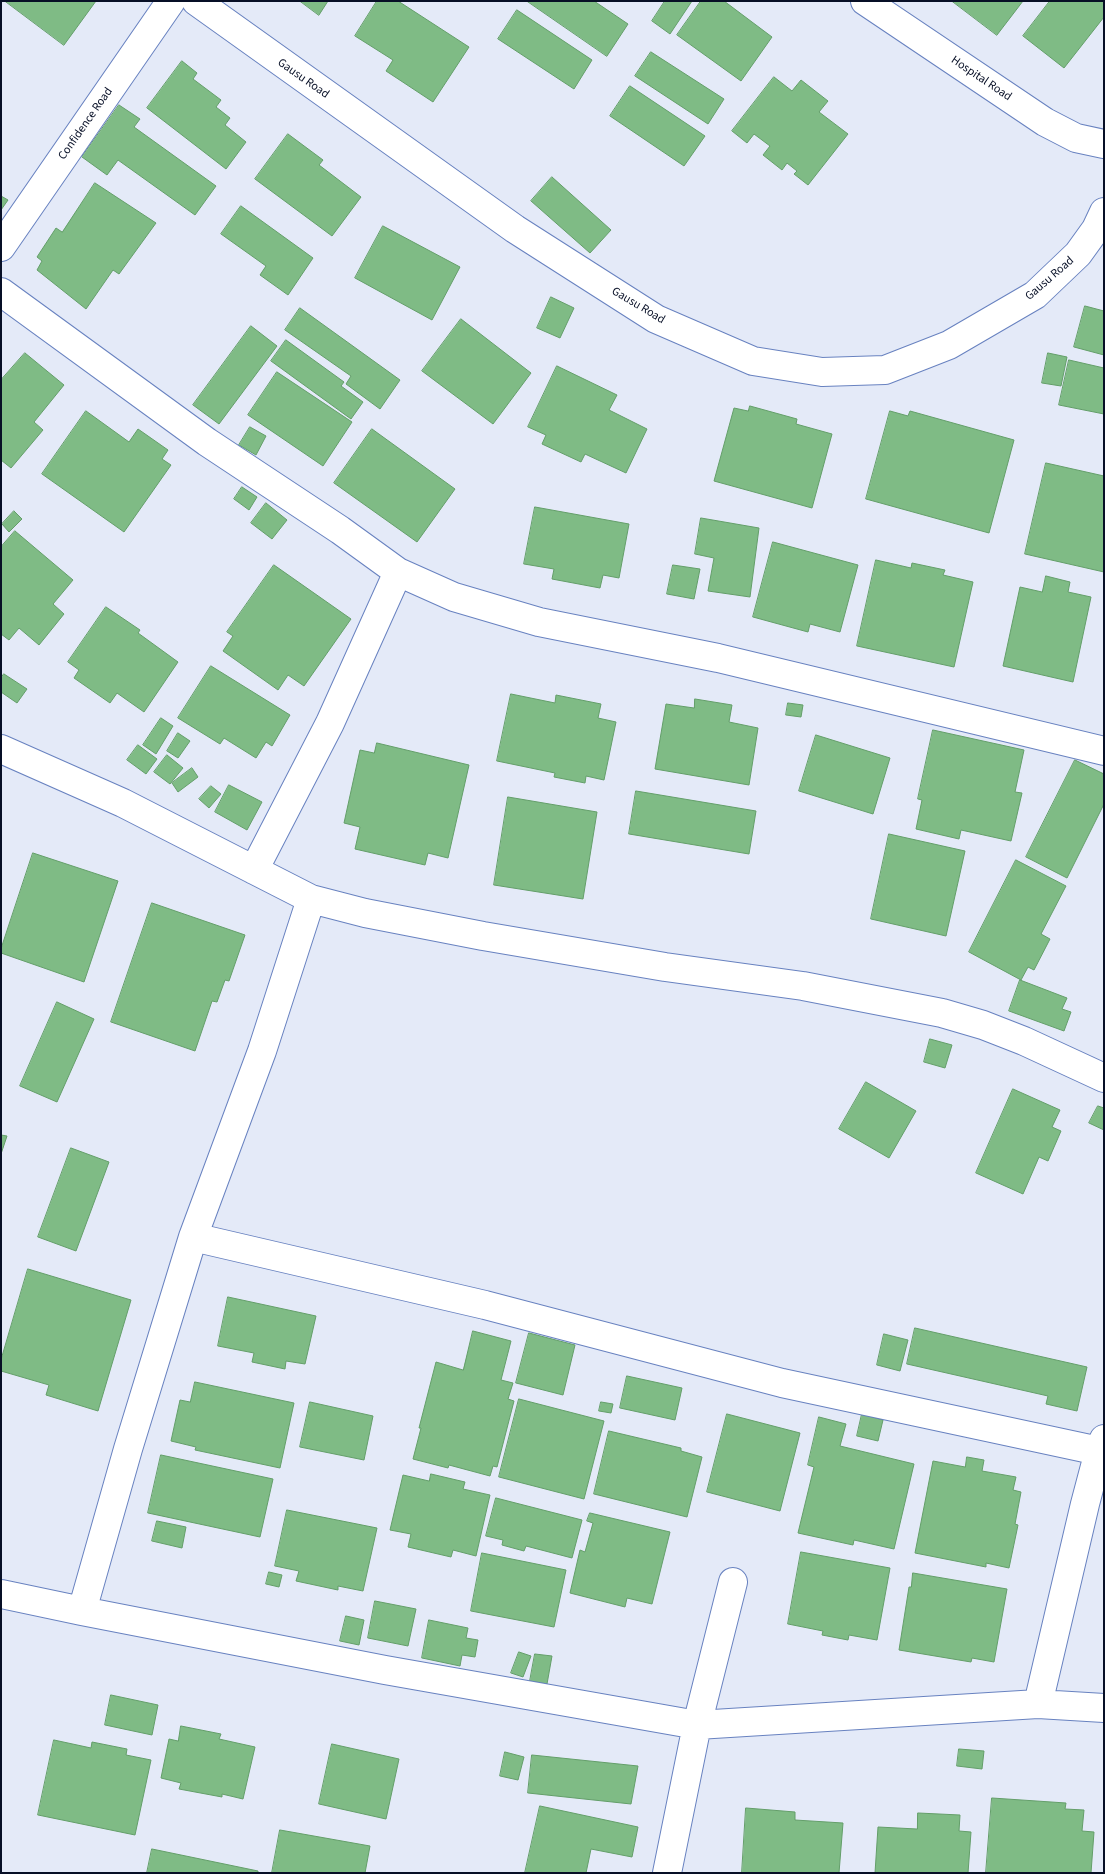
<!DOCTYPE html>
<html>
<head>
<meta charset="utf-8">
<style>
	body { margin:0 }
	#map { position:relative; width:1105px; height:1874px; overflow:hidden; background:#e4eaf8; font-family:"Source Sans 3",sans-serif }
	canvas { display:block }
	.frame { position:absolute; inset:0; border:2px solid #070f26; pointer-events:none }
</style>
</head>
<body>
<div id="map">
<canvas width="1105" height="1874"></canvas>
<div class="frame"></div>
</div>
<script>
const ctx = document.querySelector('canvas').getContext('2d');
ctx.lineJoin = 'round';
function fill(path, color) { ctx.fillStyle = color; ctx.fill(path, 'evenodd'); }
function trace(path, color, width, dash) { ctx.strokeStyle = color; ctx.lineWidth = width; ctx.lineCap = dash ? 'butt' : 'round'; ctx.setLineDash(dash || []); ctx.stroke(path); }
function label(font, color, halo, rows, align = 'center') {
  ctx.font = font + ' "Source Sans 3",sans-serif'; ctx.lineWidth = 5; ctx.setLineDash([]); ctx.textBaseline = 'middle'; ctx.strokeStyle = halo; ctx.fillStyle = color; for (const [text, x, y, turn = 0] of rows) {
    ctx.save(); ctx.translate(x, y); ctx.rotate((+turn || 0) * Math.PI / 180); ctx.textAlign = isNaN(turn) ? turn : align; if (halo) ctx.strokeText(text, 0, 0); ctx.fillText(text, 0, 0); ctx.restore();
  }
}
const building = new Path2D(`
	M5,1H96L64,45Z
	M300,1H328L319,15Z
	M377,1H398L469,47L433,102L386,71L393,60L355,36Z
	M527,1H594L628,24L607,56Z
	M665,1H692L670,34L652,21Z
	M701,1H724L772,37L741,81L677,35Z
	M952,1H1023L997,35Z
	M1050,1H1104V17L1064,68L1023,36Z
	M517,10L592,60L574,89L498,39Z
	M651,52L724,99L708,124L635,76Z
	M182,61L197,73L193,79L221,100L216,107L230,118L225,125L246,142L226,169L147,108Z
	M774,77L792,91L801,80L828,101L819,112L848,134L808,185L794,174L797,171L787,163L782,170L763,155L770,146L754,134L747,143L732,131Z
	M630,86L705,136L684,166L610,116Z
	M119,105L140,119L134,127L216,186L195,215L118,160L107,175L82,157Z
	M288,134L323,160L319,165L361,197L332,236L255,179Z
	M552,177L611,230L590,253L531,201Z
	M95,183L156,223L119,274L113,270L86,309L37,270L42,261L37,257L56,228L62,232Z
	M1,196L8,200L1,210Z
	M241,206L313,258L288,295L260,275L266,266L221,234Z
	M383,226L460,267L432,320L355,278Z
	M551,297L574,308L560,338L537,328Z
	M1085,306L1104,311V355L1074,347Z
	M300,308L400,380L380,409L346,384L351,376L285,330Z
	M461,319L531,373L493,424L422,371Z
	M251,326L277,346L219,424L193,405Z
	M286,340L344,382L341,386L363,402L351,419L271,361Z
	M25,353L64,385L34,422L43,430L11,468L1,460V380Z
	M1048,353L1067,357L1061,386L1042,383Z
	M1069,360L1104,368V414L1059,405Z
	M557,366L617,395L609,410L647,429L626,473L585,454L581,462L542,444L546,435L528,427Z
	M277,372L352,422L323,466L248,415Z
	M750,406L797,419L796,424L832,434L812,508L714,481L734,408L748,411Z
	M86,411L129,442L138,429L168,450L162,459L171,465L124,532L42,474Z
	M890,411L908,416L910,411L1014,440L989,533L866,499Z
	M250,427L266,436L256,455L239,445Z
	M372,429L455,489L417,542L334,483Z
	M1046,463L1104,476V572L1025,554Z
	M242,487L257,497L249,510L234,499Z
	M266,503L287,520L272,539L251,523Z
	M535,507L629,524L619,578L603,575L600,588L552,579L554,569L524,564Z
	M14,511L22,519L9,532L2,524Z
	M701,518L759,528L750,597L708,591L714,558L695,554Z
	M15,531L73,580L53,604L64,614L39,645L19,628L9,640L1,634V547Z
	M773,542L858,565L840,632L810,624L808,632L753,617Z
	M876,560L911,568L912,563L945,570L943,575L973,582L954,667L857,646Z
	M274,565L351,619L304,686L288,675L278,690L223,651L233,636L227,632Z
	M673,565L700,569L694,599L667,594Z
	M1046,576L1070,582L1068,592L1091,597L1073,682L1003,666L1020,587L1042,592Z
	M106,607L140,630L138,633L178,662L144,712L117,693L110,703L74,678L79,670L68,662Z
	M211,666L290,715L272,746L266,742L256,758L224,738L220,744L178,718Z
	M4,674L27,689L17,703L1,692V678Z
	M511,694L555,703L556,695L601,704L598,718L616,722L604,780L586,776L585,783L554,777L555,773L497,761Z
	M695,699L732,705L729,722L758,728L749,785L655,769L666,704L694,708Z
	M788,703L803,705L801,717L786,715Z
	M161,718L173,726L156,754L143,745Z
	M933,730L1024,750L1015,792L1022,793L1011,841L961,830L959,839L916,829L922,800L918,799Z
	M178,733L190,741L178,758L167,751Z
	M816,735L890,758L873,814L799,791Z
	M377,743L469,765L448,858L428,853L425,865L355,849L360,827L344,823L360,750L374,753Z
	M138,745L157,759L146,774L127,760Z
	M167,755L183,768L170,784L154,772Z
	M1075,760L1104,774V804L1067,878L1026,857Z
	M192,768L198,777L178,792L172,783Z
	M229,785L262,802L247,830L215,812Z
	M211,786L221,794L209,808L199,799Z
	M636,791L756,811L749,854L629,834Z
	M508,797L597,812L583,899L494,885Z
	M889,834L965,851L946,936L871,919Z
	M33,853L118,881L84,982L1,953V949Z
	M1016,860L1066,886L1041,934L1050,939L1034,970L1028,967L1021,980L969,952Z
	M152,903L245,935L229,981L225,980L217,1002L212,1001L195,1051L111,1022Z
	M1020,980L1067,998L1062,1009L1071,1012L1064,1031L1009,1011Z
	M57,1002L94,1019L57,1102L20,1086Z
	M930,1039L952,1045L945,1068L924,1062Z
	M866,1082L916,1111L889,1158L839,1129Z
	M1013,1089L1060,1110L1052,1127L1061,1131L1048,1161L1039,1157L1023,1194L976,1173Z
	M1098,1106L1104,1108V1130L1089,1123Z
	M1,1135L7,1136L1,1154Z
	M71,1148L109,1162L76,1251L38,1237Z
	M28,1269L131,1300L98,1411L46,1395L49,1385L1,1371V1360Z
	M228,1297L316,1316L305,1364L286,1361L285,1369L252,1362L254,1353L218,1346Z
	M915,1328L1087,1367L1077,1411L1046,1404L1048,1396L907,1364Z
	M473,1331L511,1341L501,1380L513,1383L508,1399L514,1401L497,1467L493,1466L490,1476L449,1465L448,1468L413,1459L421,1428H419L436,1362L463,1370Z
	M529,1333L575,1345L563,1395L516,1383Z
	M884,1334L908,1340L900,1371L877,1365Z
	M627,1376L682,1388L675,1420L620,1408Z
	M195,1382L294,1403L280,1468L195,1450L196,1447L171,1441L180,1400L190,1402Z
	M519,1399L604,1421L584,1499L499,1477Z
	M310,1402L373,1416L364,1460L300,1447Z
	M601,1402L613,1404L611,1413L599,1411Z
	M727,1414L800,1433L780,1511L707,1492Z
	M862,1414L883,1420L878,1441L857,1436Z
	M819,1417L846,1424L840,1446L914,1464L894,1549L854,1540L853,1545L798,1533L814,1467L808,1465Z
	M609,1431L681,1448V1451L702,1457L687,1517L594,1494Z
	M161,1455L273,1479L260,1537L148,1513Z
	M967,1457L984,1460L982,1471L1016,1477L1013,1490L1021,1492L1015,1524L1018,1525L1009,1568L986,1563V1567L915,1553L933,1461L965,1467Z
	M431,1474L465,1482L463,1489L490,1495L476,1556L453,1550L451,1557L408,1547L411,1534L390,1530L403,1475L429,1481Z
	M496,1498L582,1520L572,1558L526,1546L524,1551L502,1545L503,1540L486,1536Z
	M287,1510L377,1528L363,1591L338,1586V1590L296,1581L299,1571L275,1566Z
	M590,1513L670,1532L652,1604L627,1598L625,1607L570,1593L580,1550L585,1552L593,1523L587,1521Z
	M157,1521L186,1527L182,1548L152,1541Z
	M801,1552L890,1568L877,1640L849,1635L848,1640L822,1635L823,1631L788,1624Z
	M482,1553L566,1570L554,1627L471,1611Z
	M269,1572L282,1575L279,1587L266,1584Z
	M913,1573L1007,1589L994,1662L972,1658L971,1662L899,1650L909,1587H911Z
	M375,1601L416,1609L408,1646L368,1638Z
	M346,1616L364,1620L359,1645L340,1641Z
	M429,1620L468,1628L466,1638L478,1640L475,1657L462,1655L460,1666L422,1658Z
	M519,1652L531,1656L523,1677L511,1673Z
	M535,1654L552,1656L547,1684L530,1681Z
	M111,1695L158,1705L152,1735L105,1725Z
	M181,1726L221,1734L219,1739L255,1747L243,1799L222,1794V1797L179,1789L181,1783L161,1778L169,1739L178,1741Z
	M54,1740L91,1748L92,1742L127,1749L126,1755L151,1760L135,1835L38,1815Z
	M332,1744L399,1759L386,1819L319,1804Z
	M959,1749L984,1751L982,1769L957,1766Z
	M505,1752L524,1757L518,1780L500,1776Z
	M532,1755L638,1766L631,1804L528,1793Z
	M992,1798L1066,1803L1065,1809L1084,1810L1082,1831L1094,1832L1091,1873H986Z
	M540,1806L638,1827L632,1857L591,1849L586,1873H525Z
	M746,1808L795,1812V1820L843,1823L839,1873H742Z
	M918,1813L960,1815L959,1831L971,1832L968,1873H875L878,1827L917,1829Z
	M280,1830L370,1846L365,1873H272Z
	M152,1849L258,1871V1873H147Z`);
fill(building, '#7fbb85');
trace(building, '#639e69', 1);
const street = new Path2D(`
	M196,1L515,229L656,319L753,361L822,372L885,370L949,345L1035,295L1078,254L1096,229L1104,212
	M865,1L1045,122L1076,138L1104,144
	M1,247L171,1
	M1,292L207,442L340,530L398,572L454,597L539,622L718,658L1104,751
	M1,749L123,803L311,899L365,913L483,936L665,967L803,986L942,1013L983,1025L1024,1041L1104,1078
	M254,870L330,723L398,572
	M193,1237L485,1305L782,1383L1099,1451
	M1,1594L82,1611L385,1670L697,1725L1038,1704L1104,1708
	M82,1611L128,1449L193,1237L262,1051L311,899
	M1038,1704L1085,1504L1099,1451L1104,1439
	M667,1873L697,1725L733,1582`);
trace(street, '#6882c0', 30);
trace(street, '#fff', 28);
label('12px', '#070f26', '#fff', [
	["Gausu Road",303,79,35],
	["Hospital Road",981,79,34],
	["Confidence Road",86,124,-55],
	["Gausu Road",1050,279,-41],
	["Gausu Road",638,306,31]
]);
</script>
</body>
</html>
